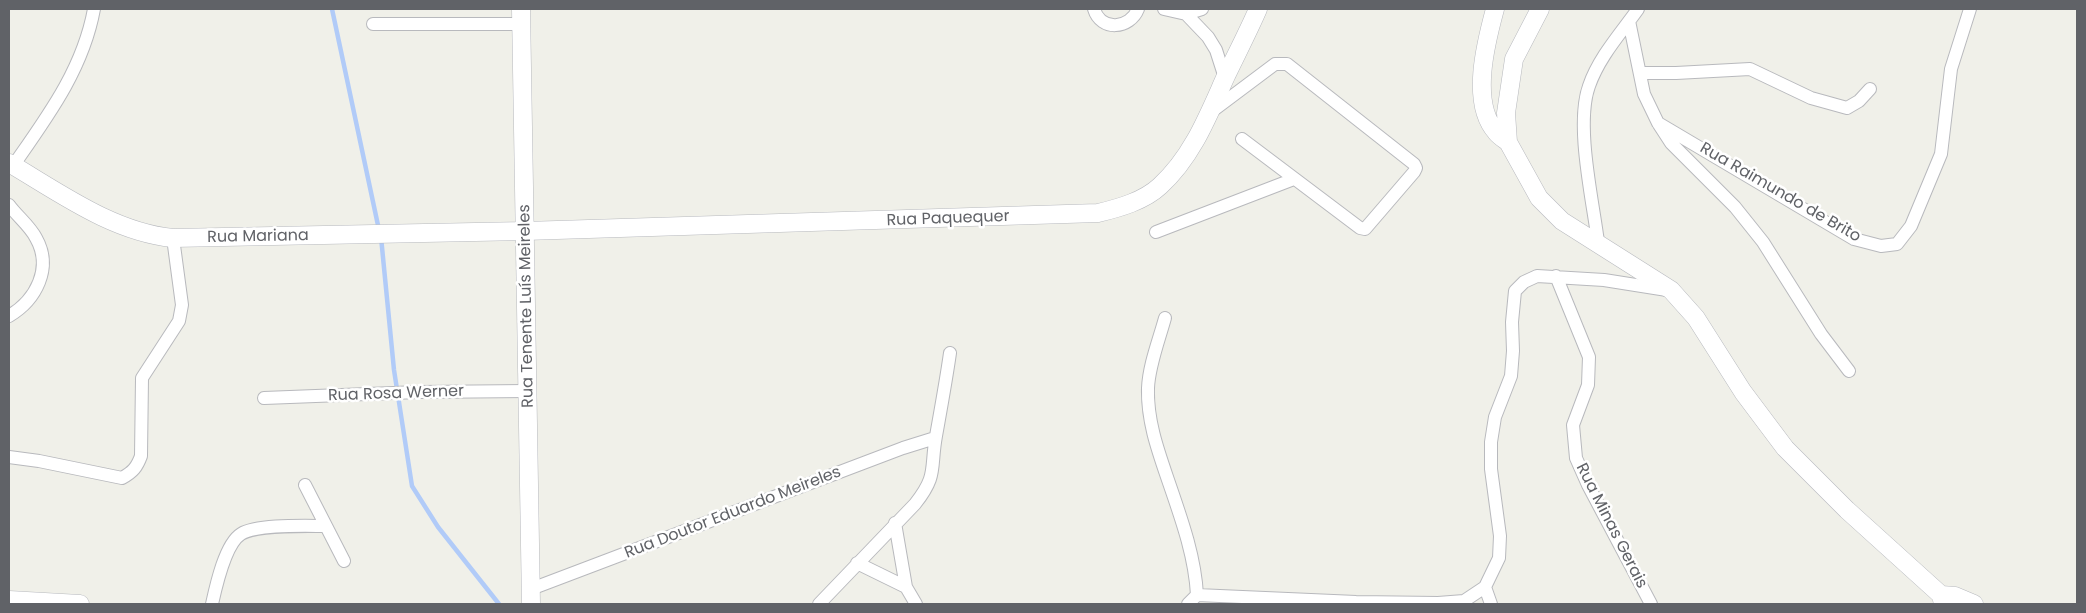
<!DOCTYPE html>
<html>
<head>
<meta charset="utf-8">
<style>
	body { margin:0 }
	#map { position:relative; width:2086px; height:613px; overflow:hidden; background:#f0f0e9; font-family:Poppins,sans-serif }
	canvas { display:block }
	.frame { position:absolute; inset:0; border:10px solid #606267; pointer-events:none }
</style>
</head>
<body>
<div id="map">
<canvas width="2086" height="613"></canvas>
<div class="frame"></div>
</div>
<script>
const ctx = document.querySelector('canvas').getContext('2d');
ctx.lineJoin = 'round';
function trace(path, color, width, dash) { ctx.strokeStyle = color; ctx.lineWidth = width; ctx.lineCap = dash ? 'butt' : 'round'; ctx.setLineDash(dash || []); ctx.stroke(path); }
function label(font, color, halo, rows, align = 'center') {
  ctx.font = font + ' Poppins,sans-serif'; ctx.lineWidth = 5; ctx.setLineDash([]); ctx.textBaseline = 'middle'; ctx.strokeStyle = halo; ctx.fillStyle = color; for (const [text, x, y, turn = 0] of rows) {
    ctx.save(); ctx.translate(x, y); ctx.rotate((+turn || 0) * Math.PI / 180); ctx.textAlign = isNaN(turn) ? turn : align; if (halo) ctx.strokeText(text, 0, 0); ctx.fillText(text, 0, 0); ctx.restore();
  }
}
trace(new Path2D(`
	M332,9L379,230
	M381,237L394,370L412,486L438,527L499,604`), '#b1cbf8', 4.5);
const street = new Path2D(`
	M1094,9C1101,32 1130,29 1138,9
	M1164,9L1186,14L1202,9
	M1186,14L1208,37L1216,50L1225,78
	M1629,21L1644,94L1658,123L1671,143L1735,207L1763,242L1821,334L1849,371
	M373,24H521
	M1641,73H1676L1750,69L1811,98L1847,108L1859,101L1870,89
	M1211,112L1275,64H1287L1414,164L1416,168L1414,172L1365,229L1360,228L1242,139
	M1658,123L1854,239L1881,246L1897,244L1911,226L1941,154L1951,69L1970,9
	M13,166C48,116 83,69 94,9
	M9,205C17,216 30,226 36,238C53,268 36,300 9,316
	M1156,232L1294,179
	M1598,242C1593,201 1575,125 1589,86C1599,57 1621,33 1638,9
	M1556,276L1589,357L1588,385L1573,425L1576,458L1588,485L1651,604
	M1165,318C1159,340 1149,365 1148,388C1147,419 1157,448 1167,477C1180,515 1195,555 1197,595L1188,604
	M264,398L419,392L528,391
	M9,457L39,461L122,478C133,472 137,467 141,456L142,378L179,321L182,305L173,238
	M305,485L344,561
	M895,523L906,587L916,604
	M857,563L906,587
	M531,589L903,448L935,438
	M1197,595L1356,602L1438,603L1464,601L1485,587
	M212,604C216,586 225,544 241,534C257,524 306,526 326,526
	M819,604L915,504C938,475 930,469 936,436C941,408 946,381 950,353
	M1491,604L1485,587L1499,558L1500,536L1491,469V442L1495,417L1511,376L1513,351L1512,322L1515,291L1524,282L1537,276L1604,280L1667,290`);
const secondary = new Path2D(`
	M521,9L531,604
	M1495,9C1486,42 1470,103 1496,132C1499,136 1504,139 1508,142
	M1540,9L1514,59L1506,113L1508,142L1539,198L1562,221L1671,290L1696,318L1743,392L1785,448L1847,510L1941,595L1943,604
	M9,163C60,193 113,232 173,238L525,231L1098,213C1119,208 1144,201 1160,186C1192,157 1208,116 1225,78C1236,55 1248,32 1258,9
	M1941,595L1955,596L1974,604
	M9,600L80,604`);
trace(street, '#b8b9bd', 14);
trace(secondary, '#b7b9be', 19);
trace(street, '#fff', 12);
trace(secondary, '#fff', 18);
label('16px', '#606267', '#fff', [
	["Rua Raimundo de Brito",1780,193,30],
	["Rua Paquequer",948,219,-2],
	["Rua Mariana",258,237,-1],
	["Rua Tenente Luís Meireles",527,306,-91],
	["Rua Rosa Werner",396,394,-2],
	["Rua Doutor Eduardo Meireles",733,513,-21],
	["Rua Minas Gerais",1611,526,63]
]);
</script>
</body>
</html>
